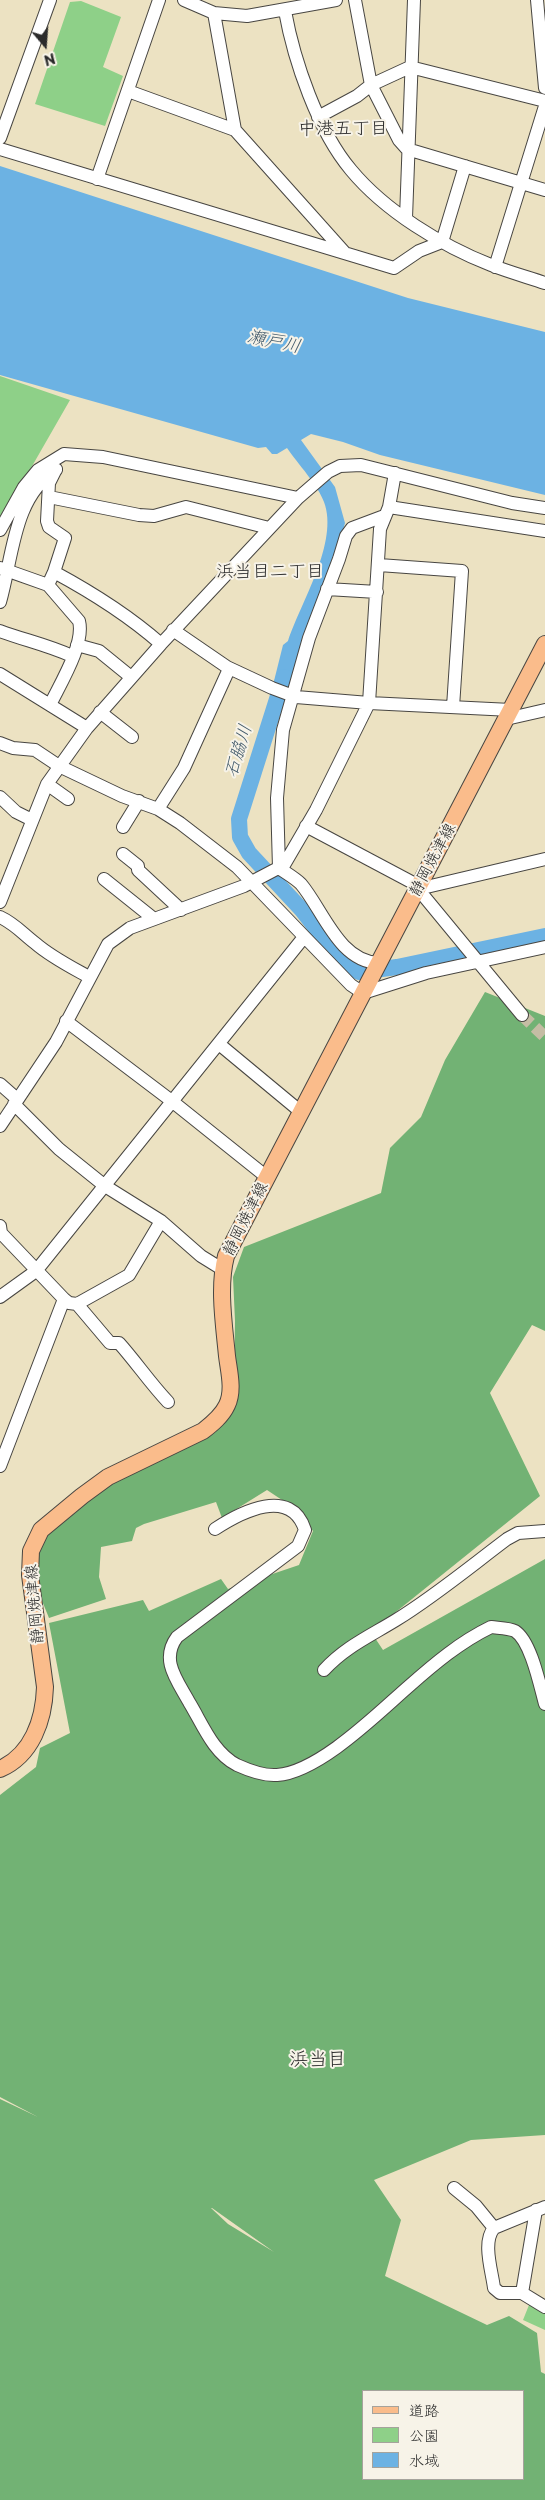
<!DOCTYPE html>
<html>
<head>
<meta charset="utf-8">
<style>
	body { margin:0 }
	#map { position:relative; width:545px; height:2500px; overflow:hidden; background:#ece2c2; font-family:"Playpen Sans","Klee One",sans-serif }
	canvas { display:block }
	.legend { position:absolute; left:362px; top:2390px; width:162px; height:90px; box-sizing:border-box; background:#f7f3e8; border:1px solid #a5a39c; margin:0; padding:6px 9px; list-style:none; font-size:15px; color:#2b2b2b }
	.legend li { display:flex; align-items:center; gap:10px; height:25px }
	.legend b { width:25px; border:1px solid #a5a39c }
	.north { position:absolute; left:20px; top:20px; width:50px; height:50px; -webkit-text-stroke:4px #f7f3e8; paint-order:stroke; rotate:162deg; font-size:14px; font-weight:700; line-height:20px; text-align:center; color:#2b2b2b }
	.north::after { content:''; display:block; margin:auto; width:18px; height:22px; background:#2b2b2b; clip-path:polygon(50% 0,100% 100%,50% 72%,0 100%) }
</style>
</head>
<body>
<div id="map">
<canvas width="545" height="2500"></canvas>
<ul class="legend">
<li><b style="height:6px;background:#fabc8b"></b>道路</li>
<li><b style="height:14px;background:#8ed088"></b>公園</li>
<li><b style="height:14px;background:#6cb2e3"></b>水域</li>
</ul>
<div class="north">N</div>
</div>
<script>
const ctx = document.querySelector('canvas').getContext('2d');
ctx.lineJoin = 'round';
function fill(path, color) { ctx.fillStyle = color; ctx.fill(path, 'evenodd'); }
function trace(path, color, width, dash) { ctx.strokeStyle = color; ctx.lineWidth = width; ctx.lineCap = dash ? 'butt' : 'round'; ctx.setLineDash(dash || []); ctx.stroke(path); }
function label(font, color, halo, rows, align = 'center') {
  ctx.font = font + ' "Playpen Sans","Klee One",sans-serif'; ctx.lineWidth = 4; ctx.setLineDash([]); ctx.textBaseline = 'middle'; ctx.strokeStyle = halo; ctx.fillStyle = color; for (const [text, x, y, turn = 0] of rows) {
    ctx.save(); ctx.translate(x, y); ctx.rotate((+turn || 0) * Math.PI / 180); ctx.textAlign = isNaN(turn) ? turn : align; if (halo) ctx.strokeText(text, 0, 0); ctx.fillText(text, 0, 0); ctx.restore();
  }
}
fill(new Path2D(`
	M81,1L121,17L103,67L123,76L105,126L35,104L70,2Z
	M0,376L70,400L0,522Z
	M531,2300L545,2308V2330L523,2320Z`), '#8ed088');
fill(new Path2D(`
	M485,992L545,1016V1331L532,1325L490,1393L540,1496L371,1632L383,1650L545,1559V2135L471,2140L374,2180L401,2220L385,2276L487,2325L509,2316L537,2333L541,2372L545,2374V2500H0V2099L38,2117L0,2097V1795L36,1767L40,1748L70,1733L49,1623L143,1600L149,1611L221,1579L228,1589L299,1565L313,1531L294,1508L267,1490L222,1518L216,1502L144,1524L136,1528L132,1541L101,1547L99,1577L106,1599L49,1618L34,1581L36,1547L89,1495L140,1467L234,1400L235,1321L233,1277L244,1247L381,1193L390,1148L421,1117L445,1060ZM211,2208H212L274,2252L228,2224ZM364,2391H524V2479H364Z`), '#72b274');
fill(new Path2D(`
	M0,166L408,298L545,332V495L380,455L343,442L311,434L301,440L335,487L345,523L338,549L306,636L303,635L289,691L273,685L283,645L288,641C301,602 339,542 324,502C318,485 298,464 287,448L277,454H272L266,447L258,448L0,375Z`), '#6cb2e3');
trace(new Path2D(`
	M284,677L239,819L240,837L249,853L302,910L343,963L359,972L397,967L545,936`), '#6cb2e3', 16);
trace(new Path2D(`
	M522,1015L545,1037`), '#c5bda4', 12, [12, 6]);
const minor = new Path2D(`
	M184,0L214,13L247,16L336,0
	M355,0L371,85L399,140L407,149L545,190
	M537,0L545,88
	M285,11C294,61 318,131 351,170C385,211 442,246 491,265C509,272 527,277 545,283
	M214,13L235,130L345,253
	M128,91L235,130
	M318,117L357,96L371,85L410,67L545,101
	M0,138L50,0
	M0,149L394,268L419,251L442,242L465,166
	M97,179L159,0
	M406,218L414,0
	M495,267L545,106
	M49,497L139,515L154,516L186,507L269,528
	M389,507L545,531
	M0,530L24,487L38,470L64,454L103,457L298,498
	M379,565L462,571L453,707
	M0,568L48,585L79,621C85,644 60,684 50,705
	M54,572L65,538L49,527L47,521L49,483L56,469
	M48,585L54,572C93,593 128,615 161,644
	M327,589L377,592
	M0,602C13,557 13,497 56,470
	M173,630L227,667L272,688L296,697L369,703L511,710
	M0,631C24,640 48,645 72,656
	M77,645L99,651L131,677
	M0,674L87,728
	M100,712L132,737
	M506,719L545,710
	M0,743L13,748L35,750L59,766L122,796L158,809L180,823L237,867L351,985L363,993L426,973L545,947
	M47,784L68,799
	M0,797L16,812L32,820
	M158,809L184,768L229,669
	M306,826L419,886
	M123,827L139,801
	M123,854L138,866V870L181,910
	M279,868L277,798L283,730L309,638L339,559L346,536L352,528L384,516
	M279,868C286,873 295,878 301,884C323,910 339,962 379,963
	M104,879L154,919
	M0,902L47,784L87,728L161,644L298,498L328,472L340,466L361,465L512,503L545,508
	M0,917C15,924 22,933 35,943C51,957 71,967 89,977
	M522,1015L418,889L545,859
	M66,1021L173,1102L268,1178
	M219,1044L301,1112
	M0,1084L17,1099
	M14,1104L59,1149L105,1186L161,1221L201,1256L222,1269
	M0,1126L56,1042L108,944L130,928L244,886L284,865L316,810L369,703L380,529L389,507L395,473
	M0,1226L1,1233L64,1299L69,1303L77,1304L129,1275L161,1221
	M0,1297L36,1271L304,937
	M77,1304L110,1343H119C136,1362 150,1383 168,1402
	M0,1466L64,1299
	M215,1529C241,1512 291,1486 305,1530L298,1546L177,1637C160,1660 177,1680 189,1702C202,1723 213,1753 237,1765C248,1770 264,1776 277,1775C319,1772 377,1714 408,1687C434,1664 460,1642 491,1627C498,1628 509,1628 515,1631C531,1641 540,1686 545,1704
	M324,1670C345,1647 370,1636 396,1620C435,1596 471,1566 507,1539L518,1533L545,1531
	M454,2188L476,2206L494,2228
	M545,2207L494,2228C482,2242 492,2271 494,2288L500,2293H522L545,2307
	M522,2293L536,2210`);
const major = new Path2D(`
	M0,1769C32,1755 44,1720 45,1687L30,1575L31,1551L41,1530L82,1496L108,1477L203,1431C212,1424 222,1416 227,1405C234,1390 229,1372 227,1356C224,1324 218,1287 226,1256L545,644`);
trace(minor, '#484642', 14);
trace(major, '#484642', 18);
trace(minor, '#fff', 12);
trace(major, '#fabc8b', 16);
label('16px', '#2b2b2b', '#f7f3e8', [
	["静岡焼津線",433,860,-62],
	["静岡焼津線",246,1219,-63],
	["静岡焼津線",35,1604,-95]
]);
label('18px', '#2b2b2b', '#f7f3e8', [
	["中港五丁目",343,129],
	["浜当目二丁目",270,572]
]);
label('italic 18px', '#425a6b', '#f7f3e8', [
	["瀬戸川",274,342,12],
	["石脇川",239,751,-73]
]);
label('19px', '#2b2b2b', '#f7f3e8', [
	["浜当目",318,2060]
]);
</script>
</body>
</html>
